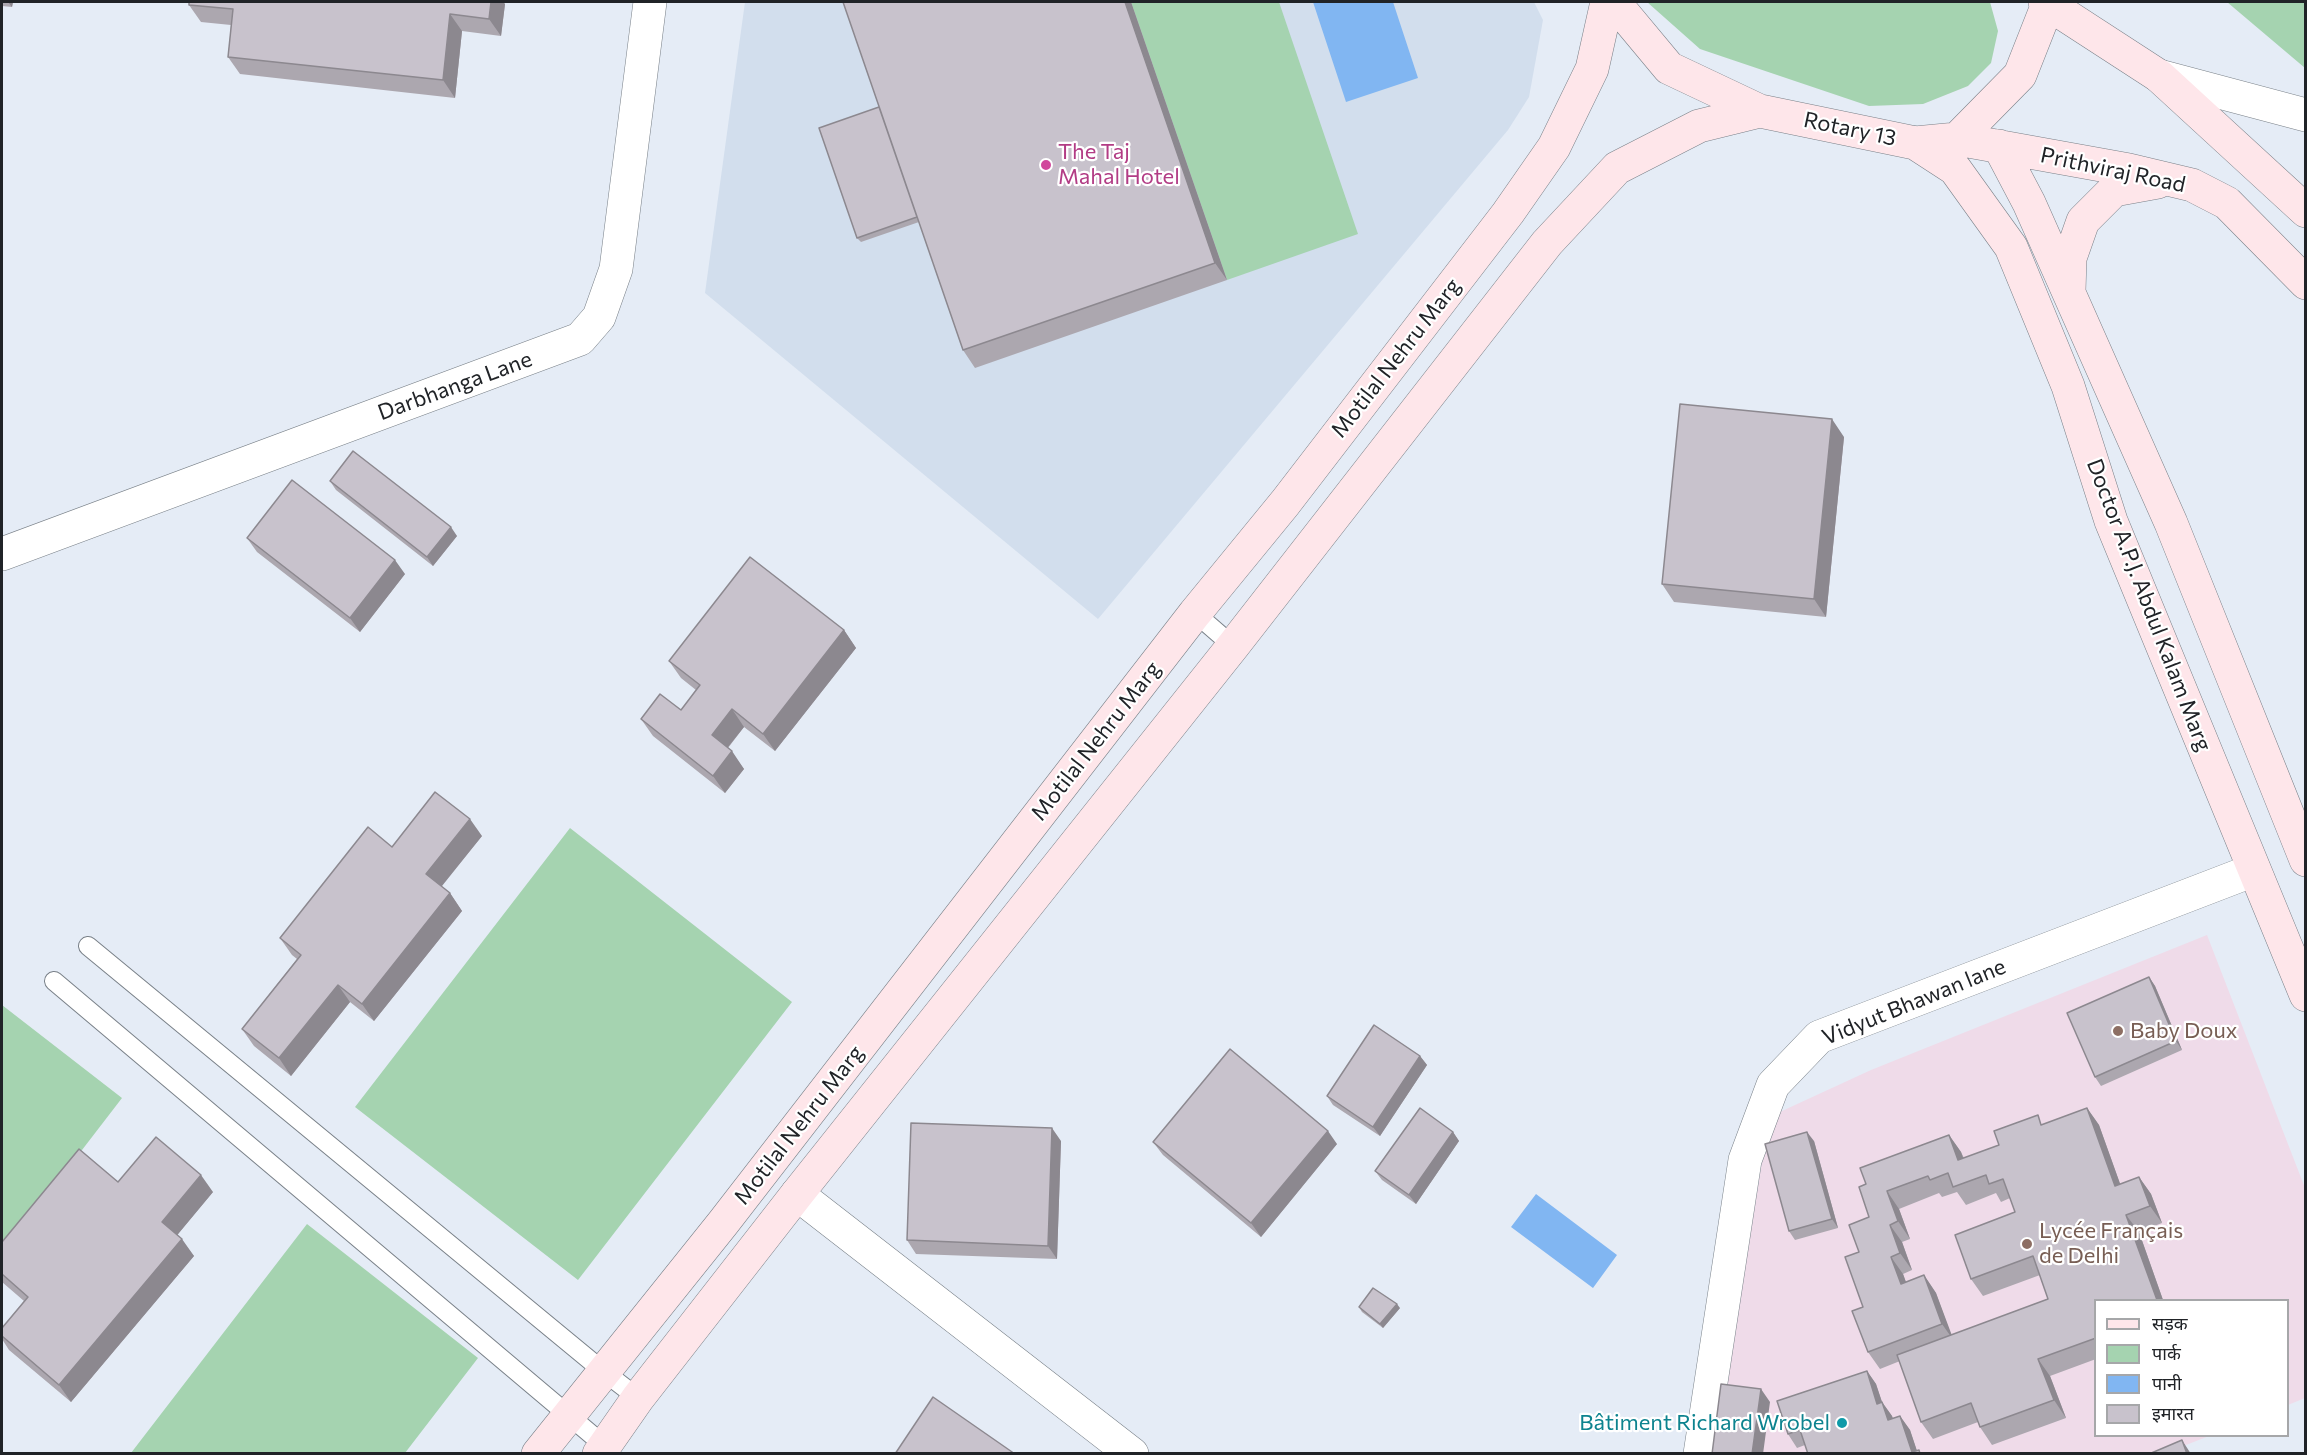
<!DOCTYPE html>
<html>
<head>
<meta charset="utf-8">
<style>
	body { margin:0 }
	#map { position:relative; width:2307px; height:1455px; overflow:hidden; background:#e5ecf6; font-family:Commissioner,"Noto Sans Devanagari",sans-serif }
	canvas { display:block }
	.frame { position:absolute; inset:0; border:3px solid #202327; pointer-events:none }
	.legend { position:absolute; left:2094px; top:1299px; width:195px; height:138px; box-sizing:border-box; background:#fff; border:2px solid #a6a7a9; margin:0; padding:8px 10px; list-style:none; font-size:18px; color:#202327 }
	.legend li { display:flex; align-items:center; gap:12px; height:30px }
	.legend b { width:30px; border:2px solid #a6a7a9 }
</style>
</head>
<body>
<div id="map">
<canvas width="2307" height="1455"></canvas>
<div class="frame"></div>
<ul class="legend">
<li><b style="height:8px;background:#fee6ea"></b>सड़क</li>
<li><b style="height:16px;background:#a5d3b0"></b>पार्क</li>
<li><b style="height:16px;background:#81b6f2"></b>पानी</li>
<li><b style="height:16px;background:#c8c2cc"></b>इमारत</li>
</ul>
</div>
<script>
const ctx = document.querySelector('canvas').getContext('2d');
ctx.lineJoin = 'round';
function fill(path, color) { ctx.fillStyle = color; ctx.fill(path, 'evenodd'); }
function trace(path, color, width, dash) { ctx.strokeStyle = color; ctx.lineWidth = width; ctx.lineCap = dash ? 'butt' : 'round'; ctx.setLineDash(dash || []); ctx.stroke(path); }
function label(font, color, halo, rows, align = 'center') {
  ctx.font = font + ' Commissioner,sans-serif'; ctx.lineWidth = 4.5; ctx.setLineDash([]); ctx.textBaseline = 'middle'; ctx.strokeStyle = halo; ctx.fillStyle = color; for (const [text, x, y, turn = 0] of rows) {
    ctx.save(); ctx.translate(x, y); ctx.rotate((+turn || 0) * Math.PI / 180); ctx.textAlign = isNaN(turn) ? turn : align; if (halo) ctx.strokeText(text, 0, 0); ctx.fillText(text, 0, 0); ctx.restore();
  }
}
fill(new Path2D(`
	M745,2H1534L1543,20L1529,97L1508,130L1098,619L705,293Z`), '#d2deed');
fill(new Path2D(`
	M2207,935L2305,1188V1398L2288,1405V1300H2096V1436H2209L2163,1454H1715L1769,1117L1871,1070Z`), '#efdbe9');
fill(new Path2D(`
	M1131,2H1279L1358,234L1227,280Z
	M1647,2H1990L1998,31L1991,63L1968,86L1923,104L1869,106L1700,49Z
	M2227,2H2305V68Z
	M570,828L792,1002L578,1280L355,1107Z
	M2,1005L122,1098L2,1254Z
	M307,1224L478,1358L405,1453H131Z`), '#a5d3b0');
fill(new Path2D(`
	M1313,2H1393L1418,78L1346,102Z
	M1536,1194L1617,1255L1593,1288L1511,1227Z`), '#81b6f2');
const service = new Path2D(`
	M1195,613L1233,646
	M88,946L603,1371L638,1398
	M54,981L605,1446`);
const minor = new Path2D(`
	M2159,76L2306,115
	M2,554L580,339L599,317L616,269L650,2
	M797,1194L1132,1454
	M1700,1454L1745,1160L1773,1085L1819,1037L2254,870`);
const secondary = new Path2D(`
	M1614,2L1669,68L1760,111L1915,143L1957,139L2129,170L2192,185L2227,203L2306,283
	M2045,2L2159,76L2306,211
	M1957,139L2020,75L2048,4
	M1915,143L1955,169L2011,247L2068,386L2111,521L2306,995
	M1999,146L2029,203L2171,523L2306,860
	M2069,291L2070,258L2083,221L2114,190L2158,182
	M538,1454L723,1223L1195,613L1285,503L1508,213L1554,147L1592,69L1607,2
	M599,1454L638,1398L797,1194L1233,646L1547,243L1617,168L1699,126L1760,111`);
trace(service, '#798088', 20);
trace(minor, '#798088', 34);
trace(secondary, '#798088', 34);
trace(service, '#fff', 18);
trace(minor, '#fff', 33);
trace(secondary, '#fee6ea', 33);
fill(new Path2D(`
	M2,2H13L12,7L2,6Z
	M189,2H503L505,4L501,36L462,31L455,98L240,74L228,57L231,25L201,22L189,5Z
	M1131,2L1227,280L975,368L963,350L919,222L861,242L857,238Z
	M1844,437L1826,617L1674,602L1662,584Z
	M330,481L457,536L433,566L336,490Z
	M247,538L405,574L360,632L257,552Z
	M844,630L856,648L775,751L744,727L728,748L744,769L725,793L653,736L641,719L681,710L696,690L681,678L669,661Z
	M482,836L441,886L450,893L462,911L374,1021L350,1002L291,1076L254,1046L242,1029L297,959L292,955L280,938L392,847Z
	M2149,977L2155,986L2182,1050L2101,1086L2095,1077Z
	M1420,1056L1427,1065L1380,1136L1333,1105L1327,1096Z
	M2087,1108L2099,1125L2120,1184L2139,1177L2151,1194L2162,1223L2139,1232L2163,1300H2096V1359L2050,1376L2066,1418L1992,1445L1980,1427L1978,1422L1933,1439L1921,1422L1900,1361L1880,1369L1868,1352L1859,1252L1869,1217L1866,1184L1949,1135L1961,1152L1964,1158L1999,1145L2044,1124ZM1957,1192L1966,1205L1996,1193L2001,1202L2010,1198L2015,1212L1971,1279L1983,1296L2040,1275L2048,1299L1951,1335L1936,1293L1924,1275L1906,1282L1903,1274L1912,1270L1902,1242L1910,1239L1899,1209L1939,1193L1942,1197Z
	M1453,1132L1459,1141L1416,1204L1382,1180L1375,1171Z
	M1061,1141L1057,1259L916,1254L907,1240Z
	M1814,1141L1838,1228L1795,1240L1789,1231Z
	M1153,1142L1337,1144L1261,1237L1163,1155Z
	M118,1182L213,1192L177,1235L194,1256L71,1402L9,1350L2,1339V1328L24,1301L2,1282V1242Z
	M1359,1307L1400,1308L1383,1328L1362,1312Z
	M1867,1371L1876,1384L1882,1402L1892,1416L1893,1419L1900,1416L1910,1430L1917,1451L1922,1454L1805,1445L1797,1448L1788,1434Z`), '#aca7af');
fill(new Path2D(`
	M8,2H13L12,7Z
	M491,2H503L505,4L501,36L489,19Z
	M1125,2H1131L1227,280L1215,263Z
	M450,14L462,31L455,98L443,80Z
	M1832,419L1844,437L1826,617L1814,599Z
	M451,527L457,536L433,566L427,557Z
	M395,560L405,574L360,632L350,618Z
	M844,630L856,648L775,751L763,734Z
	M732,709L744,727L724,752L712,735Z
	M732,751L744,769L725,793L713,776Z
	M470,819L482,836L438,891L426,874Z
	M450,893L462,911L374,1021L362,1004Z
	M2149,977L2155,986L2182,1050L2176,1041Z
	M338,985L350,1002L291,1076L279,1058Z
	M1420,1056L1427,1065L1380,1136L1373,1127Z
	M2087,1108L2099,1125L2127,1203L2115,1186Z
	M1052,1128L1061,1141L1057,1259L1048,1246Z
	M1328,1131L1337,1144L1261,1237L1251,1223Z
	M1453,1132L1459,1141L1416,1204L1409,1195Z
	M1807,1132L1814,1141L1838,1228L1832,1219Z
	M1949,1135L1961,1152L1970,1178L1958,1160Z
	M201,1175L213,1192L174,1239L162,1222Z
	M2139,1177L2151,1194L2162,1223L2150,1206Z
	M1887,1191L1899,1209L1910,1239L1898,1221Z
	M2126,1215L2139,1232L2163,1300H2157Z
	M1890,1225L1902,1242L1912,1270L1900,1253Z
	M182,1239L194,1256L71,1402L59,1385Z
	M1891,1257L1903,1274L1913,1302L1901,1284Z
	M1924,1275L1936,1293L1954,1341L1942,1324Z
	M1397,1304L1400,1308L1383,1328L1380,1324Z
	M2038,1359L2050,1376L2066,1418L2054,1400Z
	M1867,1371L1876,1384L1887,1417L1877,1404Z
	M1761,1389L1770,1402L1763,1454H1752Z
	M1882,1402L1892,1416L1898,1434L1888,1420Z
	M1900,1416L1910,1430L1918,1454L1912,1452Z
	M2182,1440L2191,1454H2187Z`), '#8c888f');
const building = new Path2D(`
	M189,2H491L489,19L450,14L443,80L228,57L233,9L189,5Z
	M843,2H1125L1215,263L963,350Z
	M879,107L917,217L857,238L819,128Z
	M1680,404L1832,419L1814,599L1662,584Z
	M353,451L451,527L427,557L330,481Z
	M292,480L395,560L350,618L247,538Z
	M750,557L844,630L763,734L732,709L712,735L732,751L713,776L641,719L660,694L681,710L700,685L669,661Z
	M435,792L470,819L426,874L450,893L362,1004L338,985L279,1058L242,1029L301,955L280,938L368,827L392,847Z
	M2149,977L2176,1041L2095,1077L2067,1013Z
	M1374,1025L1420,1056L1373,1127L1327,1096Z
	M1230,1049L1328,1131L1251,1223L1153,1142Z
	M1420,1108L1453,1132L1409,1195L1375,1171Z
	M2087,1108L2115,1186L2139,1177L2150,1206L2126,1215L2157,1300H2096V1338L2038,1359L2054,1400L1980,1427L1971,1403L1921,1422L1897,1355L2048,1299L2033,1256L1971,1279L1955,1235L2015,1212L2003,1179L1989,1184L1986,1175L1953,1187L1948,1173L1930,1180L1928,1176L1887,1191L1898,1221L1890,1225L1900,1253L1891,1257L1901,1284L1924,1275L1942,1324L1868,1352L1852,1311L1863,1307L1845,1257L1859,1252L1849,1225L1869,1217L1859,1187L1866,1184L1860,1168L1949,1135L1958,1160L1999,1145L1994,1131L2038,1115L2041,1125Z
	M911,1123L1052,1128L1048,1246L907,1240Z
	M1807,1132L1832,1219L1789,1231L1765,1144Z
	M156,1137L201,1175L162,1222L182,1239L59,1385L2,1336V1328L28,1297L2,1274V1242L79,1149L118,1182Z
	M1373,1288L1397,1304L1380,1324L1359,1307Z
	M1867,1371L1877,1404L1882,1402L1888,1420L1900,1416L1912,1452L1919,1450L1920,1454H1808L1800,1430L1788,1434L1777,1401Z
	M1721,1384L1761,1389L1752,1454H1712Z
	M933,1397L1015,1454H895Z
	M2182,1440L2187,1454H2149Z`);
fill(building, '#c8c2cc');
trace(building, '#8c888f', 1.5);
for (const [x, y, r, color] of [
	[1046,165,6,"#d1479c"],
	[2118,1031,6,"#8d6e63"],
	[2027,1244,6,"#8d6e63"],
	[1842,1423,6,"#0f9aa8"]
]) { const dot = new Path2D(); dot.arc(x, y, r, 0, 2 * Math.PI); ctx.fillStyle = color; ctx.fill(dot); trace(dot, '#fff', 2); }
label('22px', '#202327', '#fff', [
	["Rotary 13",1850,129,12],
	["Prithviraj Road",2113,170,12],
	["Motilal Nehru Marg",1396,358,-52],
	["Darbhanga Lane",455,386,-20],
	["Doctor A.P.J. Abdul Kalam Marg",2149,605,69],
	["Motilal Nehru Marg",1096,741,-52],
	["Vidyut Bhawan lane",1914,1002,-22],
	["Motilal Nehru Marg",799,1125,-52]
]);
label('22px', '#b23c85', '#fff', [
	["The Taj",1058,152],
	["Mahal Hotel",1058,177]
], 'left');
label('22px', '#785e54', '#fff', [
	["Baby Doux",2130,1031],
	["Lycée Français",2039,1231],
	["de Delhi",2039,1256]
], 'left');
label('22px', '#0d838f', '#fff', [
	["Bâtiment Richard Wrobel",1830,1423]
], 'right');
</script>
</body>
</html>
